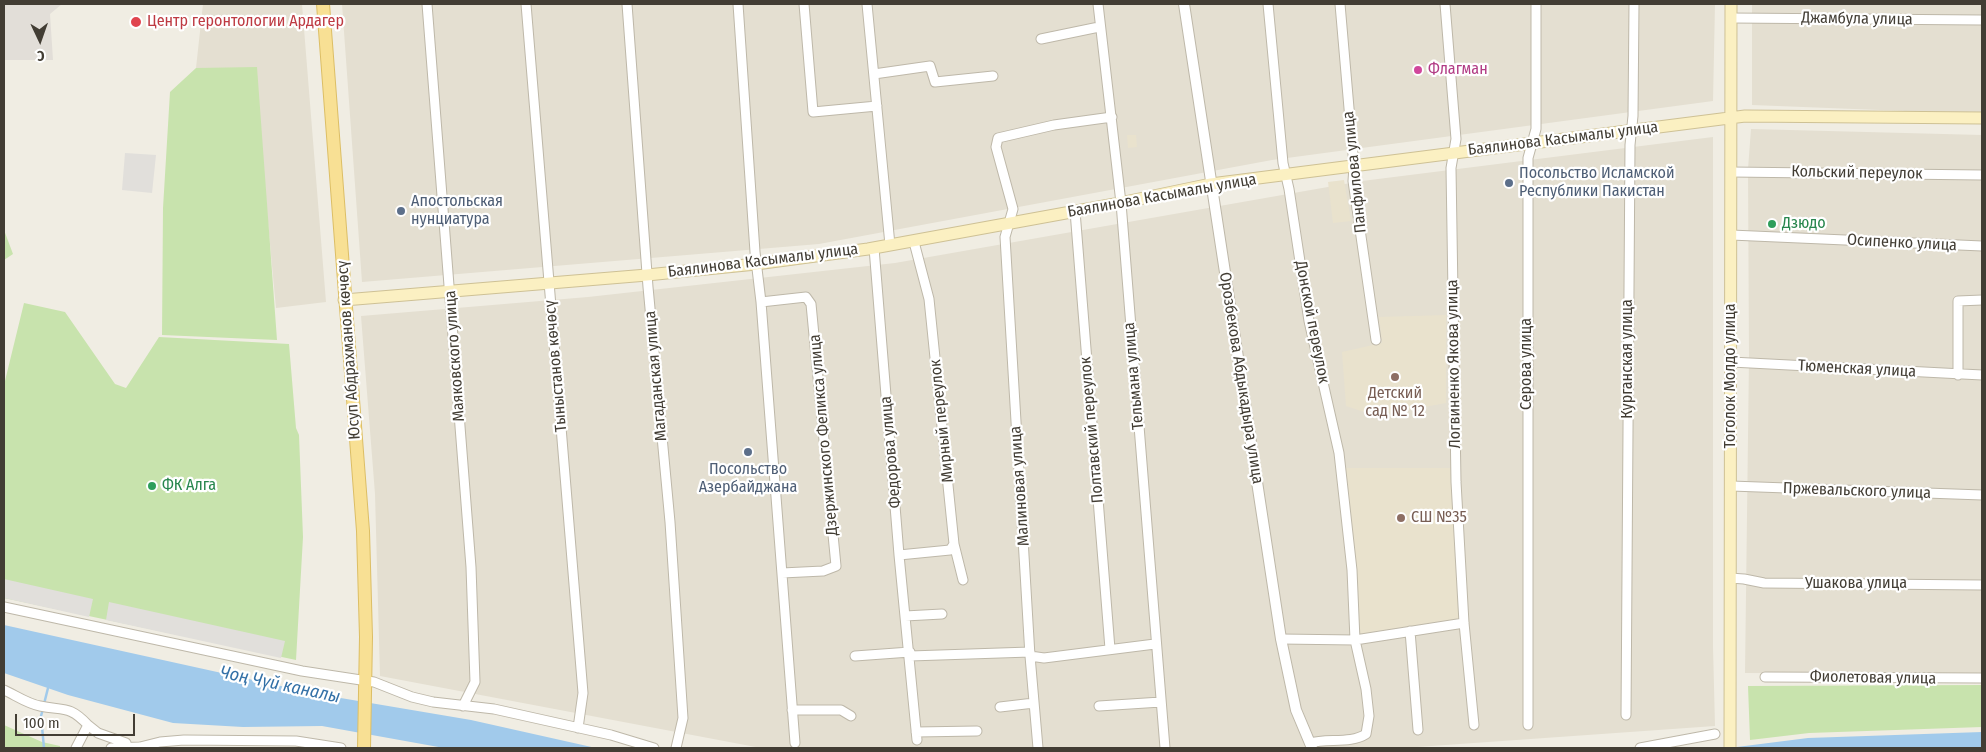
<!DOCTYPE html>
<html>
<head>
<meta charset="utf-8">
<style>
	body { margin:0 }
	#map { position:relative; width:1986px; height:752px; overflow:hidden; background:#f0ede3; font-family:"Fira Sans Condensed",sans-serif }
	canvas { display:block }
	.frame { position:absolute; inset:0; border:5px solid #423d34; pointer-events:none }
	.north { position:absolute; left:15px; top:15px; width:50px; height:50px; -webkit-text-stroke:4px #fff; paint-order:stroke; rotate:177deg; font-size:14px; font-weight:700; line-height:20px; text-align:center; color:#423d34 }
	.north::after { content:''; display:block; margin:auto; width:18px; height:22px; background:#423d34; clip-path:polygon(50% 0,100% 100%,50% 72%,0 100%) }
	.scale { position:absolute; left:15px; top:714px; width:120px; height:22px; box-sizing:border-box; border:2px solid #423d34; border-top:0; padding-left:6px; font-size:15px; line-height:18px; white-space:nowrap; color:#423d34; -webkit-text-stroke:4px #fff; paint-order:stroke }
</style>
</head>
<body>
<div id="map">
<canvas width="1986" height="752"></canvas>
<div class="frame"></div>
<div class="north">С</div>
<div class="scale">100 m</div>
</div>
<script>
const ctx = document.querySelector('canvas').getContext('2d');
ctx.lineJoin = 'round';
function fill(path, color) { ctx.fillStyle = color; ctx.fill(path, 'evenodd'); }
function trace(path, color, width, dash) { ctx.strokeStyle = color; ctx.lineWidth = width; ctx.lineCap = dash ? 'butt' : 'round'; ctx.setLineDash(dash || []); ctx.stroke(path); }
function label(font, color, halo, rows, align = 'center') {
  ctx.font = font + ' "Fira Sans Condensed",sans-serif'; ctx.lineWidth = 4.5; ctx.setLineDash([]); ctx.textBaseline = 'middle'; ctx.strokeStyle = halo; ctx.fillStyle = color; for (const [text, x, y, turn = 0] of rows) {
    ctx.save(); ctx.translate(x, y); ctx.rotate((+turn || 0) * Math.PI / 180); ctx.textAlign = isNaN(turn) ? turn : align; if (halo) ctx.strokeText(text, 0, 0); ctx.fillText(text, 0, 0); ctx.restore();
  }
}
fill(new Path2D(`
	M203,4H302L326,302L276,308L267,212L196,68Z
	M342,4H1715L1713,101L1272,160L819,244L362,282Z
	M1752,4H1982V114L1752,105Z
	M1751,129L1982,135V674L1745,673L1749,358L1748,169Z
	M1713,137V647L1715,726L1403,748H761L380,676L375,494L361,316L588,297L895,263L1362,181Z`), '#e4dfd1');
fill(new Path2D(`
	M4,4H62L50,14L53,60H4Z`), '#e2ded8');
fill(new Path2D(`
	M1127,135H1136L1137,147L1128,148Z
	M1344,180L1351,221L1333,223L1328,182Z
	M1446,315V403L1376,416L1346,406L1342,352L1382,343L1379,317Z
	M1344,468H1450L1460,621L1356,636Z`), '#e9e2cd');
fill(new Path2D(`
	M257,67L277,340L162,335L163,208L170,92L196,68Z
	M4,230L13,254L4,260Z
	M24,303L65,312L115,384L126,388L159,337L289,344L296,428L299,435L303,537L296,660L4,598V385Z
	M1982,685V727L1809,733L1750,740L1748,686Z
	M4,725L42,742L60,746V748H4Z`), '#c8e3ad');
fill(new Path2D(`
	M125,153L156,155L152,193L122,190Z
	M4,579L93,599L89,617L4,598Z
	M109,602L285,641L281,658L106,620Z`), '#e1dfdb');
fill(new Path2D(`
	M4,625L317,694L471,720L596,748H444L322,726L243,727L173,723L68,695L4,673Z
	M1982,732V748H1729L1808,738Z`), '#a1caeb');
trace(new Path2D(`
	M44,704L48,688
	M43,709L41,716L44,748`), '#a1caeb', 2.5);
const minor = new Path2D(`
	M427,4L471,567L475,682L463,706
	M526,4L583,693L578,728
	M627,4L648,287L670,522L683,718L676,748
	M738,4L755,252L761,302L795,743
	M804,4L813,112L877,106
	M867,4L890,245
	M1098,4L1121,203L1165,748
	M1268,4L1283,163L1289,189L1309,321L1339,453L1352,570L1355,640L1366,689L1369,716L1366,734C1351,744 1327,738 1310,743
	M1340,4L1354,166L1353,181L1376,340
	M1445,4L1456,139L1451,168L1456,482L1464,623L1474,725
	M1731,18L1982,20
	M1041,39L1099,27
	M874,74L930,66L935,82L993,76
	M1731,172L1982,175
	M1075,211L1110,649
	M1731,235L1982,246
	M874,248L899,555L917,740
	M761,302L806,297L811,304L836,566L823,571L782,573
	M1731,362L1982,375
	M1958,375V301L1982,300
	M1731,486L1982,495
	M954,544L963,580
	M899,555L950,550L954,544L929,299L914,242
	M1730,578L1744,579L1764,583L1982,585
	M4,607L302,671L374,682L412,697L433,702L494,709L611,735L654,748
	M905,616L942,614
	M1410,631L1418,730
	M1281,639L1355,640L1464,623
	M855,656L910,652
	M910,656L1030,652
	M1030,656L1044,658L1155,644
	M1765,677L1982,678
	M4,690C15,695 28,704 40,706C64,711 69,705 88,725L76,748
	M1099,706L1161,702
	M1000,707L1034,703
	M792,710H841L851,716
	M1626,715L1630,145L1633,116L1634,4
	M88,725L98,733L126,743
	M1528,725V158L1536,129V4
	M916,732L977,731
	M111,748L140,747L160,742L184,740L296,741L341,748
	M1038,748L1030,656L1005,237L1013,209L996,147L998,138L1054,125L1112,117
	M1640,748L1715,734`);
const tertiary = new Path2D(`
	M1184,4L1281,639L1296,710L1312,748`);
const secondary = new Path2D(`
	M344,300L647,275L756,264L868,249L1115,204L1211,184L1745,116L1982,118
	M1730,748L1731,4`);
const primary = new Path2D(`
	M323,4L363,531L366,637L364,748`);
trace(minor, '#beb8a9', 11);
trace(tertiary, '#beb8a9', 12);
trace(secondary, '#cec195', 13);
trace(primary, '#dcbe65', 14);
trace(minor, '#fff', 9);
trace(tertiary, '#fff', 10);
trace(secondary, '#fbf0c2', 11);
trace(primary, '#f8e094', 12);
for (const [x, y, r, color] of [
	[136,22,6,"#e0444e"],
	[1418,70,5,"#d1479c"],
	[1509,183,5,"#5c6f8a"],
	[401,211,5,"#5c6f8a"],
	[1772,224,5,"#2e9e5b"],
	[1395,377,5,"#8d6e63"],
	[748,452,5,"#5c6f8a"],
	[152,486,5,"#2e9e5b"],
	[1401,518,5,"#8d6e63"]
]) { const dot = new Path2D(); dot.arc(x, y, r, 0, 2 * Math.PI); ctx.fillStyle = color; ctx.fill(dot); trace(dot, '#fff', 2); }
label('16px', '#423d34', '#fff', [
	["Джамбула улица",1857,19,1],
	["Баялинова Касымалы улица",1563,139,-7],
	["Панфилова улица",1355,172,-96],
	["Кольский переулок",1857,173,1],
	["Баялинова Касымалы улица",1162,196,-10],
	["Осипенко улица",1902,243,3],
	["Баялинова Касымалы улица",763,261,-7],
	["Донской переулок",1312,322,79],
	["Юсуп Абдрахманов көчөсү",349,350,-94],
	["Маяковского улица",455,356,-94],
	["Курганская улица",1628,359,-90],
	["Логвиненко Якова улица",1454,364,-91],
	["Серова улица",1527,364,-90],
	["Тыныстанов көчөсү",556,366,-95],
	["Тюменская улица",1857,369,3],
	["Магаданская улица",656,376,-95],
	["Тельмана улица",1134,376,-95],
	["Тоголок Молдо улица",1731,376,-90],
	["Орозбекова Абдыкадыра улица",1241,378,81],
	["Мирный переулок",942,421,-96],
	["Полтавский переулок",1092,430,-95],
	["Дзержинского Феликса улица",824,435,-95],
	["Федорова улица",891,452,-95],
	["Малиновая улица",1020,486,-94],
	["Пржевальского улица",1857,491,2],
	["Ушакова улица",1856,584],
	["Фиолетовая улица",1873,678,1]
]);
label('16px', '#be3a42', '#fff', [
	["Центр геронтологии Ардагер",147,22]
], 'left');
label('16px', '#b23c85', '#fff', [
	["Флагман",1428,70]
], 'left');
label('16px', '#4e5e75', '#fff', [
	["Посольство Исламской",1519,174],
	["Республики Пакистан",1519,192],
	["Апостольская",411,202],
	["нунциатура",411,220],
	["Посольство",748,470,"center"],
	["Азербайджана",748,488,"center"]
], 'left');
label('16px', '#27864d', '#fff', [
	["Дзюдо",1782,224],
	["ФК Алга",162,486]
], 'left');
label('16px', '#785e54', '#fff', [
	["Детский",1395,394],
	["сад № 12",1395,412],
	["СШ №35",1411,518,"left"]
]);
label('italic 18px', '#3471a7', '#fff', [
	["Чоң Чүй каналы",280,685,12]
]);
</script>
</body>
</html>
